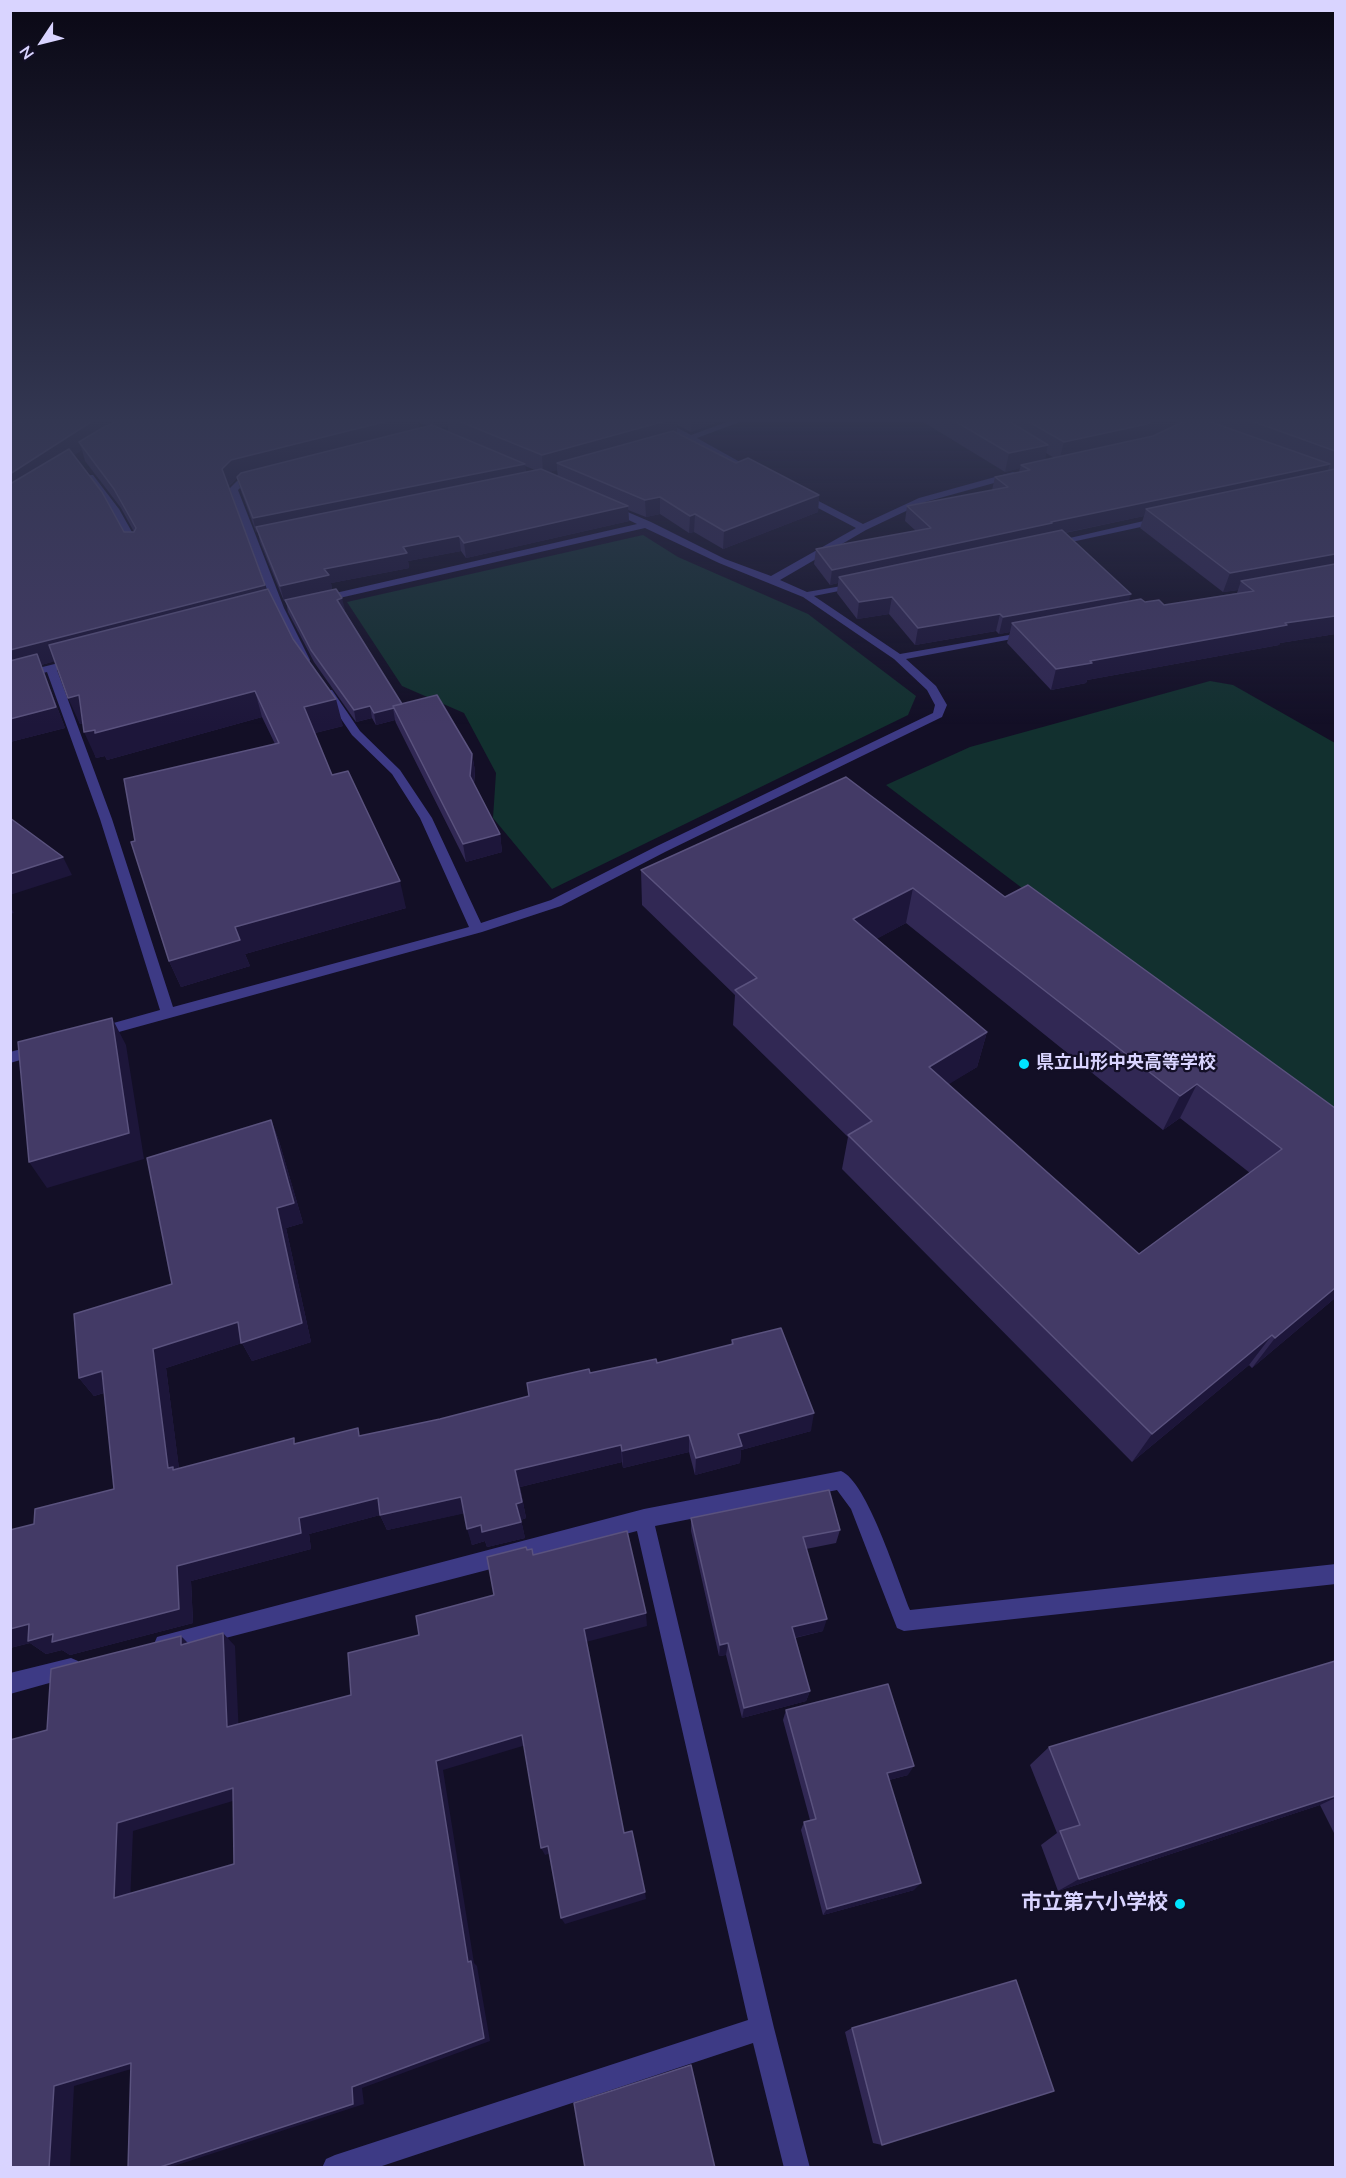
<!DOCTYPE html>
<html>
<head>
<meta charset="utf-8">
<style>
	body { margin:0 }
	#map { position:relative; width:1346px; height:2178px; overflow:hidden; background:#130f26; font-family:"Nunito Sans",sans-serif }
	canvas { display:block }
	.frame { position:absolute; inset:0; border:12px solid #d9d4ff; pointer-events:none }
	.north { position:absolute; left:12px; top:12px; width:60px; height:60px; -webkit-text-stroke:4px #130f26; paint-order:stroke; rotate:235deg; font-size:16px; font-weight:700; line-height:24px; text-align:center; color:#d9d4ff }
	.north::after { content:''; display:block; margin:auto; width:21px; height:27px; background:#d9d4ff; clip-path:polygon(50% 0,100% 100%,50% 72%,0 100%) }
</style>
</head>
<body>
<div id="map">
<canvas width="1346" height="2178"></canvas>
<div class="frame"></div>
<div class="north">N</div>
</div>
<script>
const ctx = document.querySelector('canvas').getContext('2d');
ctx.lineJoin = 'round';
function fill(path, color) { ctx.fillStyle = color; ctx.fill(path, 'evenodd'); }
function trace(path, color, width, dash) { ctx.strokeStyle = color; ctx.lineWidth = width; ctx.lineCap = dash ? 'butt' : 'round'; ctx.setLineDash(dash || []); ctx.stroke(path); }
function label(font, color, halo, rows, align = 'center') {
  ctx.font = font + ' "Nunito Sans","Noto Sans JP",sans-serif'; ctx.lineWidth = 4.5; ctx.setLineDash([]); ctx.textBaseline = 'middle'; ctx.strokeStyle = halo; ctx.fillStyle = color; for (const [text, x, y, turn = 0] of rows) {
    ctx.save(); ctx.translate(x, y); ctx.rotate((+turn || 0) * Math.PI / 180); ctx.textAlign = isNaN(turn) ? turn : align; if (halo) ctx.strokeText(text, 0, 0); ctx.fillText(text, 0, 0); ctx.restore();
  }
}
fill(new Path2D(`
	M643,535L678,557L808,614L916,696L908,715L552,889L493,818L496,773L464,713L402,686L347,602Z
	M1210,681L1233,685L1335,743V1125L886,785L970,747Z`), '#12302f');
fill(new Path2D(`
	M652,420H663L691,435L732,420H745L697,438L758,472L751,474L690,441L668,447V443L683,438Z
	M1172,420H1185L1205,429L1198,431Z
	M1013,472L1016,473V477L925,502L866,530L780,580L807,592L859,583V587L814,596L900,654L1032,631L1033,633L1028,636L906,659L936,686L947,705L942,717L665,852L561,906L482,932L97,1038L92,1037L90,1033L92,1029L160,1010L100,819L47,672L10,681V675L75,659L80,662L57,670L112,819L173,1007L469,927L420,818L392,774L352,735L323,692L324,690H332L360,731L400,770L432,818L481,923L551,900L657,846L933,713L935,705L927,690L894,659L803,597L719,563L645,528L322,602L317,599L318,597L637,524L606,509L605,507L609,504L651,522L725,559L771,576L856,528L799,498V494H805L863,524L919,498Z
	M87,475H93L119,509L141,548L139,550H133L111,510L87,479Z
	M257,475L261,478L260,480L243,485L238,490L284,608L310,660L309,662H301L274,608L229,489L237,481Z
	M1161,517L1164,518V522L1053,546L1048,543Z
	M40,1044L45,1045L47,1049L45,1053L10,1063V1052Z
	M841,1471C867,1481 898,1581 910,1610L1336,1564V1584L904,1631L897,1628L851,1509L837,1490L655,1526L774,2028L810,2168H784L753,2043L376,2168H322L326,2159L335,2155L748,2020L637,1531L164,1654L157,1651L154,1644L157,1637L644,1509Z
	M71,1658L78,1661L81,1668L78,1675L10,1694V1673Z`), '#3d3a85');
fill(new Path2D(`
	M10,420H723L691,432L677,425V434L736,463L819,495L818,512L723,549L694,532L689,533L660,514L646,517L628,510L629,521L466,558L461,551L408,561L409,568L331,583L332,590L345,610H344L402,704L472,754L475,771L474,784L500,834L502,852L466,862L396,723L395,720L376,725L372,718L356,722L314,662L288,612L286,601H284L260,542L258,532H256L241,491L237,479H236L229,486L266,590L343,726L315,733L332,775L406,908L245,954L250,966L181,987L169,961L135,841L275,744L262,717L107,760L105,756L96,758L83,723L80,724L55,661L41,665L65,728L10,742ZM418,422L420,423L428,426L419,428ZM448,426V432L439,428ZM82,450L85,461L121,508L134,532H124L74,455ZM525,466L535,470L526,472ZM557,470L558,476L548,472Z
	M920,420H1178L1177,425L1187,420H1335V634L1280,643L1279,645L1087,680L1086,683L1051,690L1007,643L1010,632L999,634L996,631L915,645L889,614L857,619L837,593L838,583L830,585L814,564L816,549L916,531L905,521L907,506L992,490L995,477L1019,472L1020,468L1005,472ZM1046,453L1051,456L1054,458L1045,460ZM1144,516L1140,528L1223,592L1238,590L1237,593L1164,605L1128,602L1065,533Z
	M846,777L1005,897L1335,1108V1298L1252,1368L1249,1365L1132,1462L842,1169L848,1137L733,1025L735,995L642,905L641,870ZM906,923L1163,1130L1180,1118L1250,1173L1139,1254L948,1084L977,1067L987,1032L876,939Z
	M271,1120L279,1141L303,1223L286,1228L311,1342L252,1361L242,1343L166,1368L179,1469L297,1443L361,1436L440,1419L529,1396L590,1373L657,1363L731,1345L732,1340L811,1431L741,1450L740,1463L695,1475L689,1452L623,1468L622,1462L520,1487L526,1518L521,1520L525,1538L487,1547L485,1541L472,1545L464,1513L387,1530L380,1515L309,1534L311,1549L191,1581L193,1623L70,1655L62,1650L46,1654L30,1643L10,1648L34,1524L114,1489L104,1393L94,1396L79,1378L172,1284Z
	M691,1518L840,1530L836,1543L806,1549L823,1631L795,1638L810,1691L806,1701L742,1718L726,1655L719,1656L691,1531Z
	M1335,1661V1835L1320,1805L1058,1891L1041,1845L1057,1833L1030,1765L1049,1747Z
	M786,1710L908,1775L889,1780L914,1890L823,1915L801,1830L804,1822L810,1820L783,1720Z
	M852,2028L882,2145L873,2143L845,2032Z`), '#312854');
fill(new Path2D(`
	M10,420H70L10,436Z
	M94,420H139L79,442L82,450L10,497V474Z
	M392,420H417L419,432L236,479L227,487L222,469L231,460Z
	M434,420H447L448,426L435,429Z
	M669,420H677V436L557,463V470L543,474L542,455Z
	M691,420H723L691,432Z
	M1154,420H1178L1177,425L1142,442L1059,461L1064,442Z
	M1048,445L1044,463L1021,465L1020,468L1005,472L1009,453Z
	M525,464L526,477L256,527L258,532H256L253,518Z
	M1330,464L1325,478L1146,509L1144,516L1049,536L839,577L838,583L830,585L832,570L1051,522Z
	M819,495L818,512L723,549L724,531Z
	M660,497V514L646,517L645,500Z
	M628,506L629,521L466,558L464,543Z
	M695,514L694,532L689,533L690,516Z
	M459,536L461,551L408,561L409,568L331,583L332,591L284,601L280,586L324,569L403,547Z
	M1335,554V572L1241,581L1238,590L1223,592L1230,573Z
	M265,585L270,604L41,665L65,728L10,742V650Z
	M1131,594L1126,610L1012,623L1010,632L999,634L1003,617Z
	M892,597L889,614L857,619L859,602Z
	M342,598L345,610L340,611L337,600Z
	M1000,614L996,631L915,645L918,628Z
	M1335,616V634L1280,643L1279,645L1087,680L1086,683L1051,690L1056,669L1090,661L1285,623Z
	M255,691L262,717L107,760L105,756L96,758L84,732Z
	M79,695L90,721L80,724L68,698Z
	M336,699L343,726L311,734L304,707Z
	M370,706L372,718L356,722L354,710Z
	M393,708L395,720L376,725L374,713Z
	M472,754L475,771L472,794L470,776Z
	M500,834L502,852L466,862L463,844Z
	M63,857L72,875L10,895V874Z
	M400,881L406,908L245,954L250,966L181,987L169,961L235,927Z
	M913,888L906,923L847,955L853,919Z
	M10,906L14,913L10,914Z
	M112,1018L126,1045L144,1159L47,1188L29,1162Z
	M987,1032L977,1067L920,1102L929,1067Z
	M1197,1084L1180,1118L1163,1130L1180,1096Z
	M271,1120L279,1141L303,1223L286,1228L311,1342L252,1361L242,1343L166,1368L180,1476L168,1468L153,1349Z
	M1335,1288V1298L1252,1368L1275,1338Z
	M1272,1335L1249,1365L1132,1462L1152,1434Z
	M102,1371L116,1389L94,1396L79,1378Z
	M814,1413L811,1431L741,1450L740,1463L695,1475L696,1458L738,1434Z
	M689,1435V1452L623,1468L622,1451Z
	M621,1445L622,1462L520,1487L526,1518L521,1520L525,1538L487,1547L485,1541L472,1545L467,1529L481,1525L516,1504L515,1470Z
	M461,1497L466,1513L387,1530L380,1515L309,1534L311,1549L191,1581L193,1623L70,1655L62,1650L46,1654L30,1643L10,1648V1629L299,1518L378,1498Z
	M646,1613L647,1626L586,1642L584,1629Z
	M827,1619L823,1631L789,1639L792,1627Z
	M223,1633L235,1646L239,1737L227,1727Z
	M181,1636L194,1649L181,1645Z
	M728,1643L726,1655L719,1656L720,1645Z
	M810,1691L806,1701L742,1718L744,1708Z
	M522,1735L526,1745L443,1770L474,1963L477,1966L490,2041L362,2088L364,2104L168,2168H157L352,2087L468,1962L436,1761Z
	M914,1766L908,1775L881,1782L887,1773Z
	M233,1788L246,1797L133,1831L130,1904L114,1898L117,1823Z
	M1335,1796V1798L1320,1805L1058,1891L1079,1879Z
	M548,1846L551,1853L545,1855L541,1848Z
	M921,1883L914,1890L823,1915L827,1909Z
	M645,1892L646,1899L565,1924L561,1918Z
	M131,2063L148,2064L74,2086L70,2168H49L54,2086Z`), '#1d163a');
const building = new Path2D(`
	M29,420H94L10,474V425Z
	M120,420H392L231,460L222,469L265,585L10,650V484L69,449L102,492L124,532H134L136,528L114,489L79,442L104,427Z
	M456,420H669L542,455Z
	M953,420H1007L1048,445L1009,453Z
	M1026,420H1154L1147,424L1064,442Z
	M1187,420H1205L1330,464L1051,522L1052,523L832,570L816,549L931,528L907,506L1008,487L995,477L1030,470L1021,465L1153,436Z
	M1249,420H1335V451Z
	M432,425L525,464L253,518L237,477L241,473Z
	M673,431L736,463L748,458L819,495L724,531L695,514L690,516L660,497L645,500L557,463Z
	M541,469L628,506L464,543L459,536L403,547L407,553L324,569L329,575L280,586L256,527Z
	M1335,469V554L1230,573L1146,509Z
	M1062,530L1131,594L1003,617L1000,614L918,628L892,597L859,602L839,577Z
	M1335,564V616L1285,623L1287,625L1090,661L1092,663L1056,669L1012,623L1141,599L1145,602L1159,600L1164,605L1254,591L1241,581Z
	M268,589L293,639L336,699L304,707L332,775L348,771L400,881L235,927L240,940L169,961L131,842L135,841L124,779L279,743L255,691L95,733V730L84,732L79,695L68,698L49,645Z
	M336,589L342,598L337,600L402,704L393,706L394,708L374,713L370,706L354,710L311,650L285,600Z
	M37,654L56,707L10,719V661Z
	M437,695L472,754L470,776L500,834L463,844L393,706Z
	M846,777L1005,897L1028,885L1335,1108V1288L1275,1338L1272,1335L1152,1434L848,1135L872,1121L735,990L757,978L641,870ZM913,888L1180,1096L1197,1084L1282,1149L1139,1254L929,1067L987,1032L853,919Z
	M10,818L63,857L10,874Z
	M112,1018L129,1133L29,1162L18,1042Z
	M271,1120L294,1203L277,1208L302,1323L241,1343L238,1322L153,1349L168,1468L173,1467V1470L294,1438V1444L358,1428L359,1436L440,1419L529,1396L527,1383L589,1369L590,1373L656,1359L657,1363L733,1344L732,1340L781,1328L814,1413L738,1434L742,1446L696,1458L689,1435L622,1451L621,1445L515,1470L522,1502L516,1504L521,1522L482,1532L481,1525L467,1529L461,1497L380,1515L378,1498L299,1518L301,1533L177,1566L179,1609L52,1642L53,1634L28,1641L29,1624L10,1629V1530L34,1524L35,1509L114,1489L102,1371L79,1378L74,1314L172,1284L147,1158Z
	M829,1490L840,1530L803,1537L827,1619L792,1627L810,1691L744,1708L728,1643L720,1645L691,1518Z
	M627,1531L646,1613L584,1629L624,1833L632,1831L645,1892L561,1918L548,1846L541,1848L522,1735L436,1761L468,1962L471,1961L484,2038L352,2087L353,2104L157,2168H128L131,2063L54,2086L49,2168H10V1740L47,1730L51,1669L181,1636V1645L223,1633L227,1727L351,1695L348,1653L419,1635L416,1616L494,1595L487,1557L526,1547L527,1550L532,1549L533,1555ZM233,1788L234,1864L114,1898L117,1823Z
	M1335,1661V1796L1079,1879L1060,1831L1080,1825L1049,1747Z
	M888,1684L914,1766L887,1773L921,1883L827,1909L804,1822L816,1819L786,1710Z
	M1016,1980L1054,2091L882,2145L852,2028Z
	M691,2065L715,2168H585L574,2103Z`);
fill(building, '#433a66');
trace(building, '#5a527e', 1.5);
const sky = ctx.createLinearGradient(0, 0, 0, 725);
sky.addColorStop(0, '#0a0815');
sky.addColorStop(0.58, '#333752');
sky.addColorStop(1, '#33375200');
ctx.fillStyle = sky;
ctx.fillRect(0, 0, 1346, 725);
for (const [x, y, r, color] of [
	[1024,1064,6,"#00e5ff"],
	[1180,1904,6,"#00e5ff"]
]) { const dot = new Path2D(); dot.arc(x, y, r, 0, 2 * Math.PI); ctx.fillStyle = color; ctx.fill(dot); trace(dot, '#130f26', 2); }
label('bold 18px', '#d9d4ff', '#130f26', [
	["県立山形中央高等学校",1036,1064]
], 'left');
label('bold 21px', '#d9d4ff', '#130f26', [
	["市立第六小学校",1168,1904]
], 'right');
</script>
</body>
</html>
